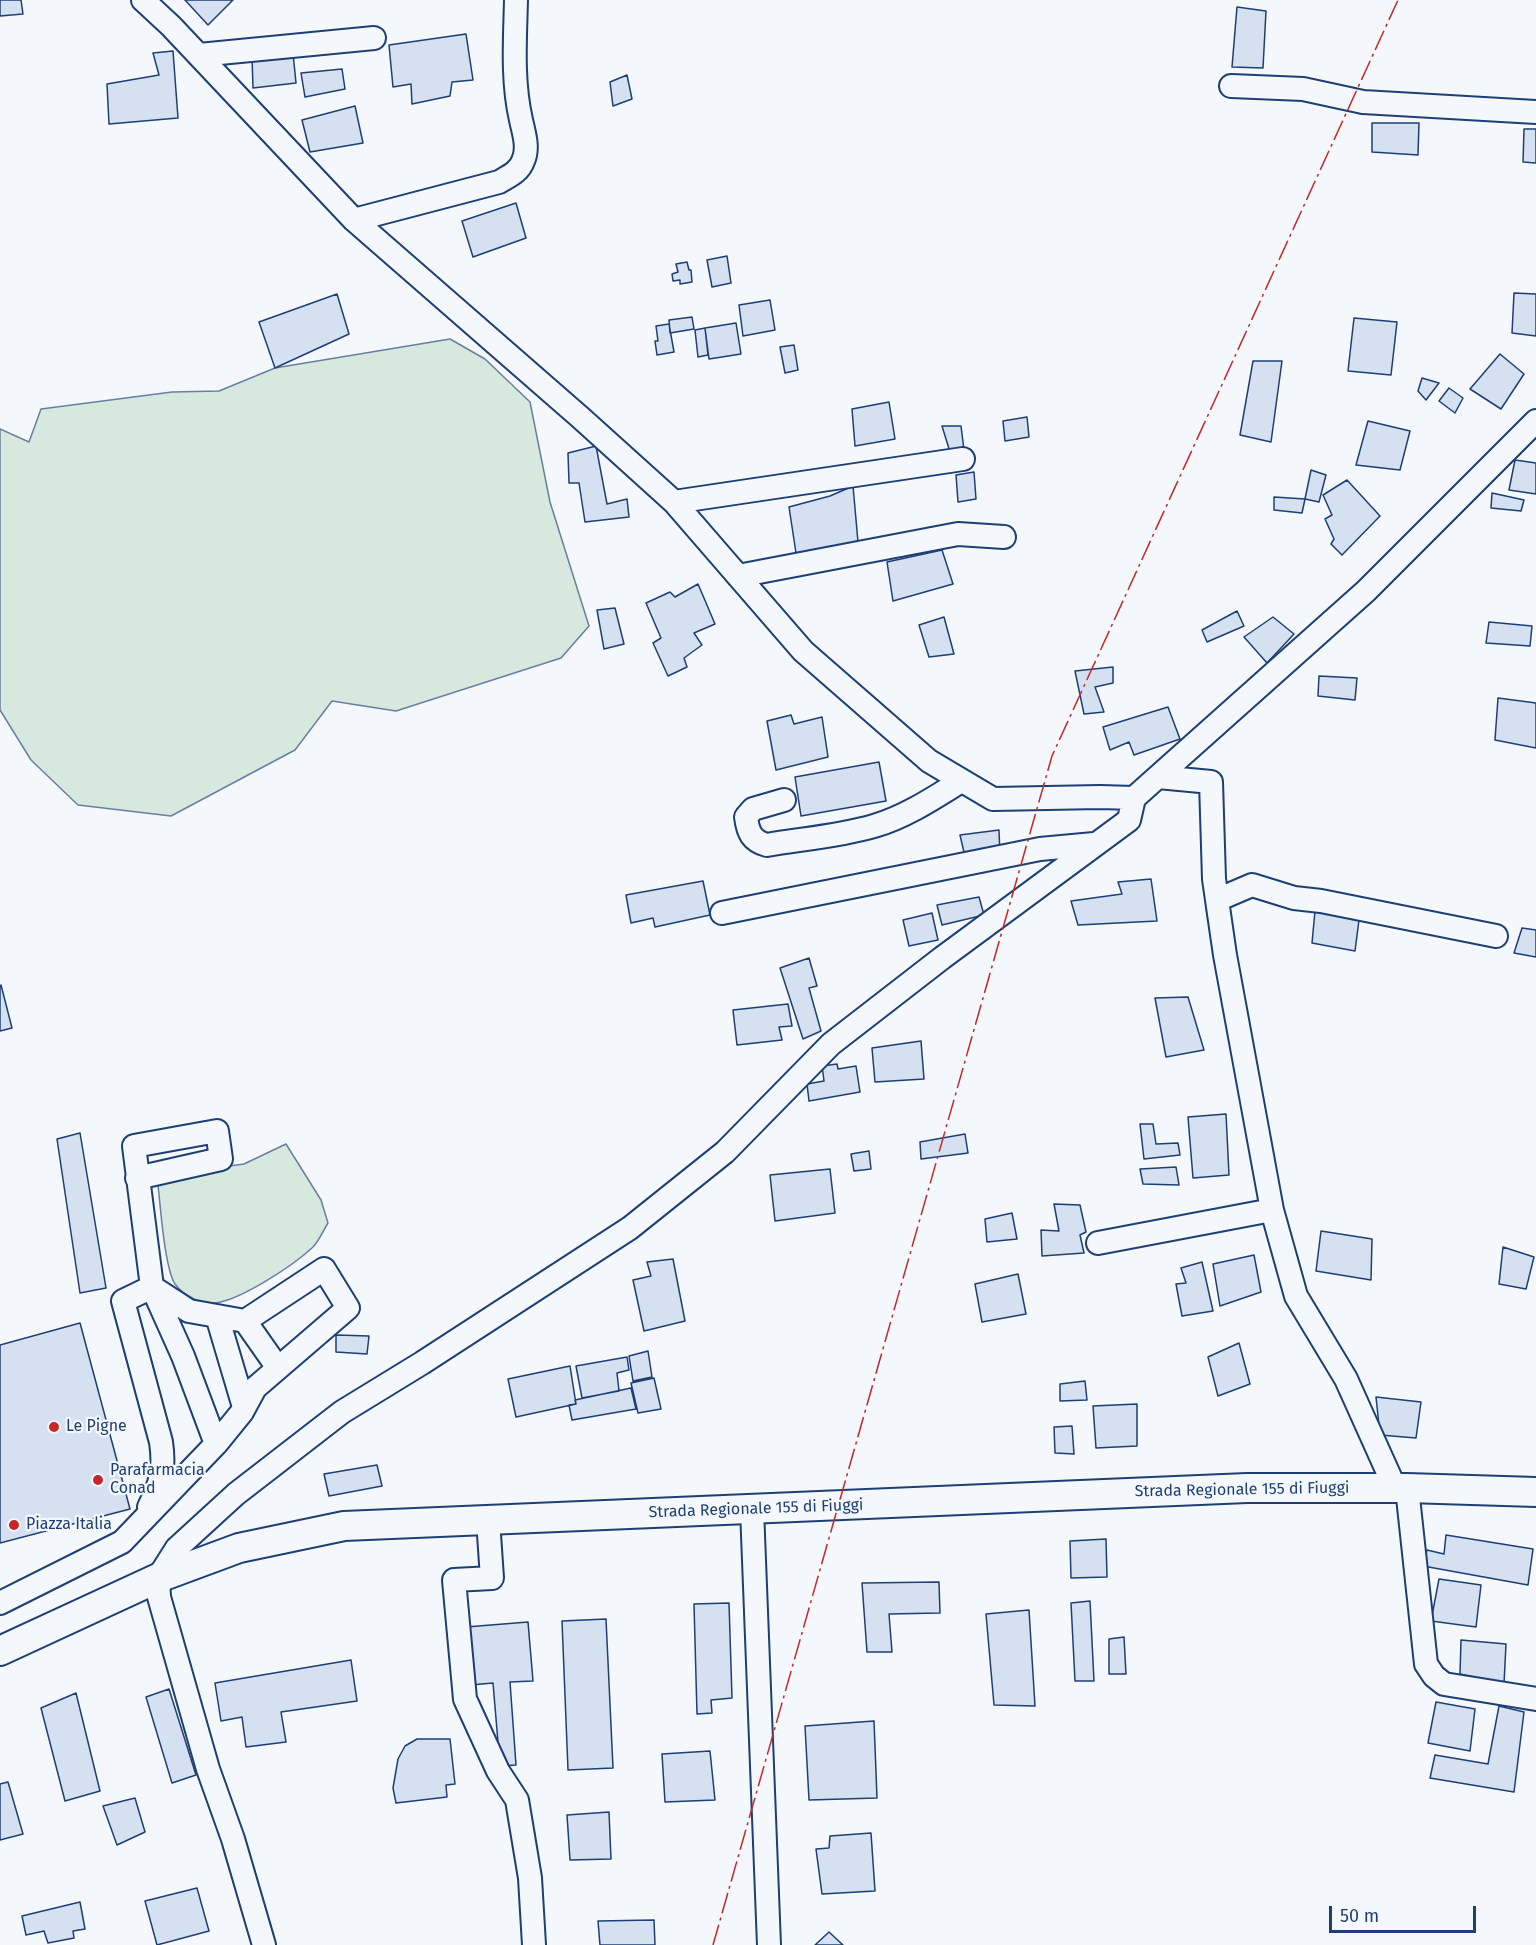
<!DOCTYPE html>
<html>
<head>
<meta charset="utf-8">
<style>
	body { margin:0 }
	#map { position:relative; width:1536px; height:1945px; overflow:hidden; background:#f4f7fb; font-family:"Fira Sans",sans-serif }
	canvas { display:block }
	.scale { position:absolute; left:1329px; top:1906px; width:147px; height:27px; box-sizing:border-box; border:3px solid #1d3f73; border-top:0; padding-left:8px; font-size:18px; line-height:21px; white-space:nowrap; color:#1d3f73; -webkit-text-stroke:4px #f4f7fb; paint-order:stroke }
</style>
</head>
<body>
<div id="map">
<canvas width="1536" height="1945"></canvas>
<div class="scale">50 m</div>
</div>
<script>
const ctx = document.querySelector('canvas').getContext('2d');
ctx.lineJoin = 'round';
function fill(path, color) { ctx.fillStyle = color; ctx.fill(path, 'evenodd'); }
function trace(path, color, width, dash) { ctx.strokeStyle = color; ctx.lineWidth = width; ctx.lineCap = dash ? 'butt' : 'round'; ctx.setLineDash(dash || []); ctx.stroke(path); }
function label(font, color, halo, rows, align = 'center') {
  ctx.font = font + ' "Fira Sans",sans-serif'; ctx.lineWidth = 4.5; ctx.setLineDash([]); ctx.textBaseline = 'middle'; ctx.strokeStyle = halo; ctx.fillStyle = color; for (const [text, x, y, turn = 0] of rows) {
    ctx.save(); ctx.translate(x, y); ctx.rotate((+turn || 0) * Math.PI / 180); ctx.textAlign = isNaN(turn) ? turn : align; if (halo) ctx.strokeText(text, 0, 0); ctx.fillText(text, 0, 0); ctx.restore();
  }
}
const green = new Path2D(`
	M450,339L485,359L530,402L550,502L589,626L561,658L396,711L332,701L295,750L171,816L78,805L31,760L0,710V429L29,442L41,409L172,392L219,391L275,368Z
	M286,1144L321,1200L328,1223C323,1231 319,1241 313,1247C294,1265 241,1300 215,1303C200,1304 184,1296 175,1284C164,1267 160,1199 157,1176L244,1164Z`);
fill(green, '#d7e8df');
trace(green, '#687fa3', 1.5);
const building = new Path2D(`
	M0,0H21L23,14L0,16Z
	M185,0H233L208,25Z
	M1237,7L1266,11L1263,68L1232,67Z
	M466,34L473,80L452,82L450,96L412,104L411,84L393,87L389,45Z
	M173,51L178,118L109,124L107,84L159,75L153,53Z
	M293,53L296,83L253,88L252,57Z
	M342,69L345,89L305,97L301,73Z
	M627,75L632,99L613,106L610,82Z
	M355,106L363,143L310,152L302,120Z
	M1372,123H1419L1418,155L1372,152Z
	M1524,129H1536V163L1523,162Z
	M516,203L526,238L473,257L462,221Z
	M727,256L731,283L712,287L707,260Z
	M687,262L689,270H691L692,282L680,284V280L673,281L672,274L678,272L676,264Z
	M1514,293L1536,294V336L1512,333Z
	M337,294L349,334L275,368L259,322Z
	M770,300L775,330L743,336L739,305Z
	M692,317L694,329L670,333L669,320Z
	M1354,318L1397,322L1391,375L1348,371Z
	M736,323L741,354L709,359L705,328Z
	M669,324L674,352L657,355L655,341H658L656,326Z
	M705,328L708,355L698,357L695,330Z
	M794,345L798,370L785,373L780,347Z
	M1500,354L1524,374L1501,409L1470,389Z
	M1253,361H1282L1271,442L1240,435Z
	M1422,378L1439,383L1426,400L1418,391Z
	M1449,388L1463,398L1455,413L1439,401Z
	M889,402L895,439L855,446L852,409Z
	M1027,417L1029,437L1005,441L1003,421Z
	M1368,421L1410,431L1400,470L1356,465Z
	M942,426H961L964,450L950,452Z
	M596,446L607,504L627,499L629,517L585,522L579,483H569L568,453Z
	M1515,460L1536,463V494L1509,490Z
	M1311,470L1326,475L1319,502L1305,499Z
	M974,472L976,499L958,502L956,475Z
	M1347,480L1380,516L1342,555L1331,544L1334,539L1325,519L1332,515L1323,495Z
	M853,486L858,542L796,553L789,507L830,496Z
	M1492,493L1524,500L1521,511L1491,508Z
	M1274,497L1305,499L1302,513L1274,510Z
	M942,550L953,584L893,601L887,562Z
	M698,584L715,624L694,633L702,645L684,658L687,667L668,676L653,643L661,638L646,603L670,592L675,597Z
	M615,608L624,644L604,649L597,610Z
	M1237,611L1244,626L1207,642L1202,630Z
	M944,617L954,654L929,657L919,625Z
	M1273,617L1294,634L1267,663L1244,637Z
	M1489,622L1532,626L1530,646L1486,643Z
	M1113,667V683L1095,687L1104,712L1084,714L1075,671Z
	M1319,676L1357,678L1355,700L1318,696Z
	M1498,698L1536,703V748L1495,740Z
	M1168,707L1180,739L1134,755L1129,742L1110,750L1103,727Z
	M791,715L794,724L822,717L828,757L776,770L767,721Z
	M879,762L886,801L801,816L795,777Z
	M999,830L1000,856L966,861L960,835Z
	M1151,879L1157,921L1078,925L1071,901L1122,894L1118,882Z
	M703,881L710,915L655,927L653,918L631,923L626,895Z
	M979,897L984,915L942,925L937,905Z
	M1315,911L1359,920L1355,951L1312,943Z
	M932,913L938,940L909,946L903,920Z
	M1522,928L1536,930V957L1514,953Z
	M809,958L817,986L809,988L821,1031L803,1039L780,968Z
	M1,985L12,1028L0,1031V986Z
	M1188,997L1204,1050L1166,1057L1155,998Z
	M788,1004L792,1026L779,1027L782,1040L737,1045L733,1010Z
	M921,1041L924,1079L875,1082L872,1048Z
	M837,1064L838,1069L856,1066L860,1092L809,1101L807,1084L824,1081L822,1066Z
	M1226,1114L1229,1175L1193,1178L1188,1117Z
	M1140,1124H1153L1156,1144L1178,1143L1180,1155L1144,1159Z
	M80,1133L106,1288L80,1293L57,1139Z
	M965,1134L968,1153L921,1159L920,1142Z
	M869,1151L871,1169L854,1171L851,1154Z
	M1176,1167L1179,1185L1143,1184L1140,1169Z
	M830,1169L835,1213L775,1221L770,1175Z
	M1054,1204L1080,1205L1086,1232L1080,1235L1084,1253L1042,1256L1041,1230L1059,1231Z
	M1012,1213L1017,1239L987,1242L985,1219Z
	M1321,1231L1372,1239L1371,1280L1316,1271Z
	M1503,1247L1534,1257L1526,1289L1499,1284Z
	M1254,1255L1261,1292L1220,1306L1213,1264Z
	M673,1259L685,1321L644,1331L633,1280L651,1276L647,1262Z
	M1202,1262L1213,1311L1182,1316L1176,1284L1186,1283L1181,1268Z
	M1018,1274L1026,1314L982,1322L975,1284Z
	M80,1323L130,1509L0,1543V1345Z
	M336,1335L369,1336L367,1354L336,1352Z
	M1239,1343L1250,1384L1218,1396L1208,1357Z
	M648,1351L652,1377L633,1381L629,1356Z
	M627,1357L629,1370L617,1373L619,1391L582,1398L576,1366Z
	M570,1366L576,1404L516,1417L508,1379Z
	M654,1378L661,1409L638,1413L631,1383Z
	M1085,1381L1087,1400L1060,1401V1384Z
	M631,1388L636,1409L572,1420L569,1405L576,1404L575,1400Z
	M1376,1397L1421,1402L1416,1438L1380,1435Z
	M1137,1404V1446L1096,1448L1093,1406Z
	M1072,1426L1074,1454L1055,1453L1054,1427Z
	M377,1465L382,1486L329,1496L324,1474Z
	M1446,1535L1533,1549L1528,1585L1423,1566L1427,1550L1444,1554Z
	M1106,1539L1107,1577L1071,1578L1070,1541Z
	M1439,1579L1481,1585L1476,1627L1431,1621Z
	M939,1582L940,1613L889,1614L892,1652H867L862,1583Z
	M1090,1601L1094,1681H1075L1071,1603Z
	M729,1603L732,1698L711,1700L712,1713L697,1714L694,1604Z
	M1029,1610L1035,1706L994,1705L986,1614Z
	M606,1619L613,1768L568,1770L562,1621Z
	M528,1622L533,1681L510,1682L516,1765L500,1766L493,1683L471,1685L466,1627Z
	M1124,1637L1126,1674H1109V1639Z
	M1461,1640L1506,1644L1504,1684L1460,1674Z
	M351,1660L357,1701L281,1712L286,1742L246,1747L242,1717L221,1721L215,1683Z
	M169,1689L196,1775L172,1783L146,1697Z
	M76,1693L100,1791L65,1801L41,1708Z
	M1436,1702L1475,1709L1470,1751L1428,1743Z
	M1499,1706L1524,1712L1514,1792L1430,1778L1435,1755L1488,1764Z
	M874,1721L877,1798L809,1800L805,1726Z
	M417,1739H450L455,1784L446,1785L447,1797L396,1803L393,1788L398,1759L405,1746Z
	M710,1751L715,1800L665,1802L662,1754Z
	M8,1782L23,1834L0,1840V1784Z
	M135,1798L145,1832L117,1845L103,1806Z
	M609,1812L611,1859L570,1860L567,1815Z
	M871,1833L875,1891L822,1894L816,1849L829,1848L830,1836Z
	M197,1888L209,1931L157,1945L145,1901Z
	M80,1902L85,1929L73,1931L74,1938L48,1943L44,1931L26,1935L22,1916Z
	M654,1920L655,1945H600L598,1921Z
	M829,1932L843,1945H815Z`);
fill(building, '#d5e0f0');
trace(building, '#1d3f73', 1.5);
const minor = new Path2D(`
	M143,0L171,26L354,220L581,418L674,502L803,651L929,761L993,799L1100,797L1134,798L1366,591L1536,421
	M199,55L374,38
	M1231,86L1303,89L1363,102L1536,112
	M354,220L499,182C509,176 519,172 523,161C529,148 524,134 521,120C512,81 515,40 516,0
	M674,502L963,459
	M738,576L958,534L1004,537
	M1158,777L1211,782L1214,879L1217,900L1225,955L1272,1210L1296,1296L1346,1379L1395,1488
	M784,800L753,809L746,817C748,833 752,841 767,845C802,839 840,836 874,826C905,817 934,798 961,781
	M1217,900L1252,885L1294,898L1321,901L1496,936
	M722,913L1040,849L1094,844
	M1098,1243L1272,1210
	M217,1316L244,1407
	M245,1321L278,1368
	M1407,1488L1426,1664L1434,1676L1444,1684L1536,1699
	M149,1507C161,1483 165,1469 161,1442L123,1301L152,1287L189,1311L245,1321L324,1269L348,1308L255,1388L242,1412L216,1444
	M752,1509L769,1945
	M488,1520L492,1578L454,1580L465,1699L498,1771L517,1800L530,1878L534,1945
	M0,1603L122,1542L216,1444L183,1356L152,1287L134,1146L217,1131L221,1159L137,1178
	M264,1945L233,1839L208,1769L159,1597L158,1578L177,1548L236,1494L342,1412L422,1363L630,1228L725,1152L831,1044L942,958L1129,820L1134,798`);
const major = new Path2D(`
	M0,1651L158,1578L239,1548L344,1526L1247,1488H1407L1536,1492`);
trace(minor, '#1d3f73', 26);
trace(major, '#1d3f73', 32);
trace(minor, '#f4f7fb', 22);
trace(major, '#f4f7fb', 28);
trace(new Path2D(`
	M713,1945L1052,756L1398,0`), '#c62828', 1.5, [21, 4.5, 3, 4.5]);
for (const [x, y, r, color] of [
	[54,1427,6,"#c62828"],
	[98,1480,6,"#c62828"],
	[14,1525,6,"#c62828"]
]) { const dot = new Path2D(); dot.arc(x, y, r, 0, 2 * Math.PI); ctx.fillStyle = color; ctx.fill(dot); trace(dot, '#f4f7fb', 2); }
label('16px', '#1d3f73', '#f4f7fb', [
	["Le Pigne",66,1427],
	["Parafarmacia",110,1471],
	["Conad",110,1489],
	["Piazza Italia",26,1525]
], 'left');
label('16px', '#1d3f73', '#f4f7fb', [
	["Strada Regionale 155 di Fiuggi",1242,1490,-1],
	["Strada Regionale 155 di Fiuggi",756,1509,-2]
]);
</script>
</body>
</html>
